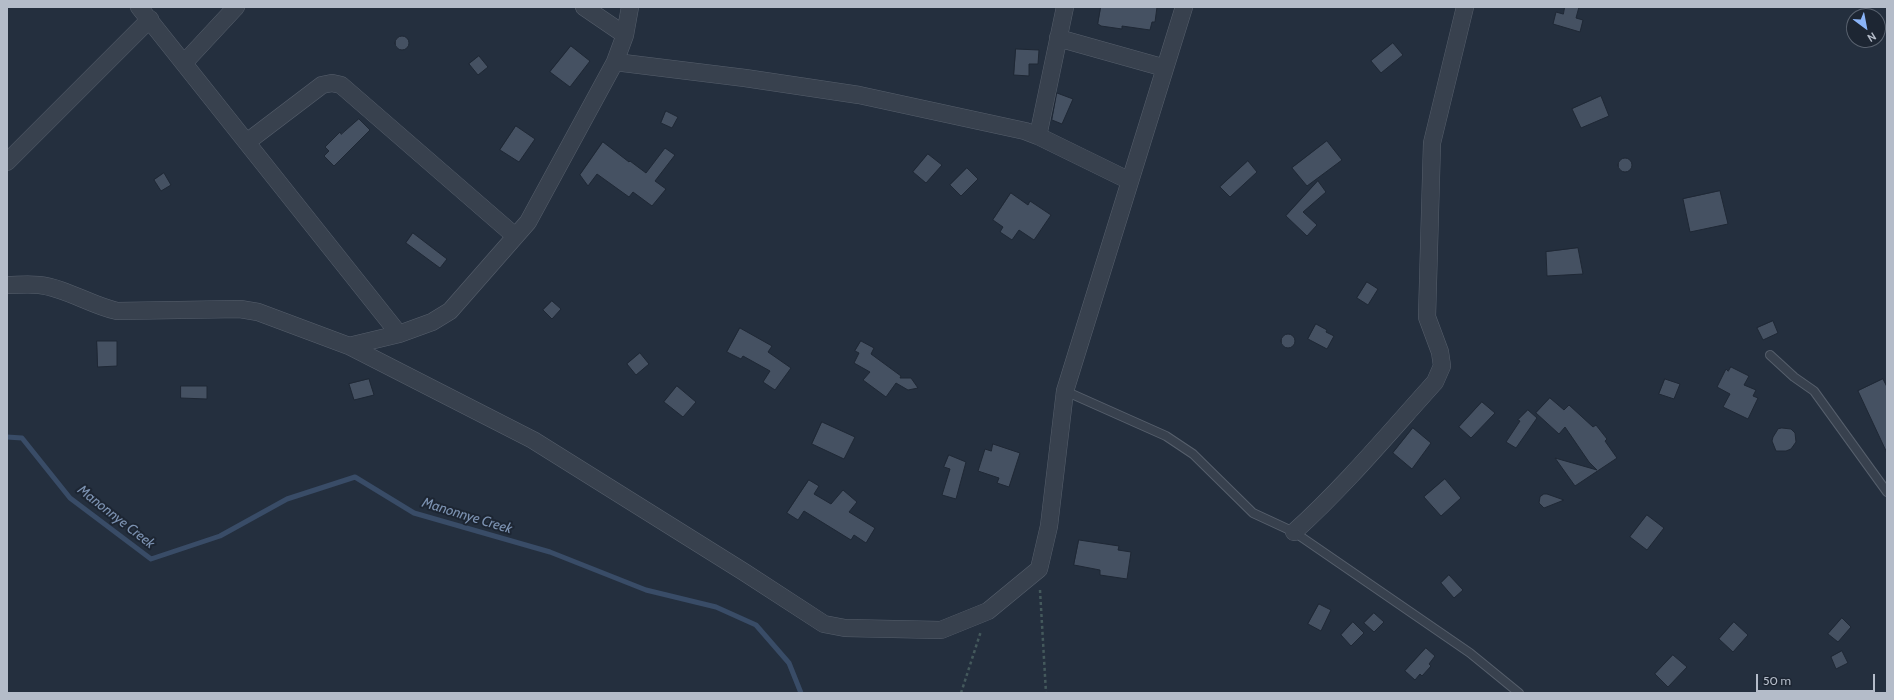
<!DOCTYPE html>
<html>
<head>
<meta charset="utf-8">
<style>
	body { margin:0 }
	#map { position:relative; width:1894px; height:700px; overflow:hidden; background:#242f3e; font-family:Cabin,sans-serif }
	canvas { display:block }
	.frame { position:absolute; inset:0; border:8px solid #b4bcc9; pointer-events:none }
	.north { position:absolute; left:1846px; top:8px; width:40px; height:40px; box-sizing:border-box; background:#1d2633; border:1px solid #59626f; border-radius:50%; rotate:148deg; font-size:11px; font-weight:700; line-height:16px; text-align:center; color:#b4bcc9 }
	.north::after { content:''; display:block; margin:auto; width:14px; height:18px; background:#8ab4f8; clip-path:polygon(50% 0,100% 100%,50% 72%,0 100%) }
	.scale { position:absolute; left:1756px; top:674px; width:119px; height:18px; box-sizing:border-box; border:2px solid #b4bcc9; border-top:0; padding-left:5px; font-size:12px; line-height:14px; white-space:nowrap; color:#b4bcc9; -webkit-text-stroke:3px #1d2633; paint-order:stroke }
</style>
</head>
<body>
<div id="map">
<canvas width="1894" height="700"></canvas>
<div class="frame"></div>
<div class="north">N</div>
<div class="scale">50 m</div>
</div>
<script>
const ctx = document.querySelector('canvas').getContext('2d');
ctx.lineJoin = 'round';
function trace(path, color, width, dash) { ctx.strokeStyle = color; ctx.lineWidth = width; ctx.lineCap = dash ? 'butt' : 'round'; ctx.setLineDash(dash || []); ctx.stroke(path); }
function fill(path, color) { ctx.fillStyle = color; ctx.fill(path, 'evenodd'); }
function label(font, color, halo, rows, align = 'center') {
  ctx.font = font + ' Cabin,sans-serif'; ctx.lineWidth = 4; ctx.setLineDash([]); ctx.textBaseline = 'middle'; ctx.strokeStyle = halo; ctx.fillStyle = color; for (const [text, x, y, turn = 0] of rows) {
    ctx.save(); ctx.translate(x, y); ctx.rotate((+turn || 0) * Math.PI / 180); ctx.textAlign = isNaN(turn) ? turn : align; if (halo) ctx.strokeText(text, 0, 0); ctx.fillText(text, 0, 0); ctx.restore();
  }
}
trace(new Path2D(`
	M7,437L22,438L70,498L151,559L220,536L287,499L355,477L414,513L550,552L646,590L716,607L756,625L789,663L801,693`), '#394c67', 5);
const building = new Path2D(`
	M1101,7H1157L1155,22H1152L1150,30L1122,26V29L1101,26L1098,24Z
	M1565,7H1579L1576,18L1583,20L1580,32L1553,24L1556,12L1563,14Z
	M395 43a7 7 0 1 1 14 0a7 7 0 1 1-14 0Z
	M1393,43L1403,55L1381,73L1371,61Z
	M571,46L590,61L570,87L550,72Z
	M1016,49L1039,50L1038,64H1029V76L1014,75Z
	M479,56L488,67L478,75L469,64Z
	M1057,93L1073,99L1062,124L1052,120Z
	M1601,96L1609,116L1581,128L1572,109Z
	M666,111L678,117L672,128L661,123Z
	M359,119L370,130L334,166L324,156L329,151L325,147L340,132L341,134Z
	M516,126L535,139L519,162L500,150Z
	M1327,141L1342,160L1307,186L1292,168Z
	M603,142L629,162L630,161L646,173L665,148L675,155L655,181L666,189L652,206L633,192L629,197L597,174L588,186L580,175Z
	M928,154L942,165L926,183L913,172Z
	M1618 165a7 7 0 1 1 14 0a7 7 0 1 1-14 0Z
	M1248,161L1257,172L1230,197L1220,187Z
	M967,168L978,179L961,196L950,185Z
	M164,173L171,185L161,191L154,180Z
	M1318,181L1326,192L1303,212L1317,225L1307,236L1286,216Z
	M1720,191L1728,224L1690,232L1683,199Z
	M1011,193L1028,205L1030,201L1051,215L1034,240L1019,230L1012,240L1000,232L1003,227L993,220Z
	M413,233L447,259L440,268L406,243Z
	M1578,248L1583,274L1547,276L1546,252Z
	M1367,282L1378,289L1368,305L1357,298Z
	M552,301L561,309L552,319L543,310Z
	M1773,321L1778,333L1763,340L1757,328Z
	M1316,324L1327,330L1326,332L1334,336L1327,349L1308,339Z
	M740,328L772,346L768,352L791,368L775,390L763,382L770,371L743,356L741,359L727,352Z
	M1281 341a7 7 0 1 1 14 0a7 7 0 1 1-14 0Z
	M97,341H117V366L98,367Z
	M861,341L874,348L871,354L901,376L900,378H911L918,388L908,390L896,383L886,397L863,380L870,372L854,363L859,353L855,351Z
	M640,353L649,364L636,375L627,364Z
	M1731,367L1749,376L1744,385L1756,390L1753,396L1758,398L1748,419L1723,407L1730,394L1717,387L1726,369L1728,371Z
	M369,379L374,395L354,400L349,384Z
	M1665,379L1680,384L1674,399L1659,394Z
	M1883,379L1887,387V453L1858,391Z
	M181,386H207V399L181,398Z
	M677,386L696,402L683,417L664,402Z
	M1550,398L1564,410L1569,405L1593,427L1596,425L1607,439L1605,441L1617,458L1575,486L1555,458L1597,470L1589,462L1565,427L1559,434L1536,413Z
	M1482,402L1495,413L1471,438L1459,427Z
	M1528,410L1537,418L1516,448L1506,442L1520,421L1518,420Z
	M822,422L855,437L844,459L812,444Z
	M1413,428L1431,443L1412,469L1393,453Z
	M1782,428L1791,429L1795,433L1796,442L1791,449L1786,451H1776L1772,441L1773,437L1778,429Z
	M993,444L1020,453L1009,487L997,483L999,478L978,471L985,449L991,451Z
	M949,455L966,462L956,499L942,495L950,469L944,467Z
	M1445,479L1461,498L1441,516L1424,497Z
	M809,480L819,486L814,494L831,504L843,490L857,502L849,512L875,528L866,543L854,535L851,540L804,511L798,520L787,513Z
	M1544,494H1547L1564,500L1544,508L1539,503L1540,497Z
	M1647,515L1664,528L1647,550L1630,537Z
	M1079,540L1119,546L1118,550L1131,552L1127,579L1100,575V570L1074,565Z
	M1449,575L1463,590L1454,598L1441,583Z
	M1319,604L1331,610L1321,631L1308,624Z
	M1374,613L1384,622L1374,632L1364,623Z
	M1842,618L1851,627L1838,642L1828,634Z
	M1353,622L1364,633L1351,646L1341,635Z
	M1734,622L1748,635L1733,652L1719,639Z
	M1426,648L1435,656L1429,664L1431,666L1422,676L1420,674L1415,680L1405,671Z
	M1842,651L1848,663L1836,669L1831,657Z
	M1673,655L1687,667L1668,687L1655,674Z`);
fill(building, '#455162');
trace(building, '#1f2835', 1);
const service = new Path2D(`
	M1770,355L1794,377L1814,391L1887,492
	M1065,391L1166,436L1193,454L1253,513L1294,532L1470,653L1519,693`);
const minor = new Path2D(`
	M139,7L399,334
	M584,7L625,35
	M1058,38L1165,68
	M615,62L745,78L859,95L1025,131L1038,136L1130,181
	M184,63L236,7
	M1038,136L1065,7
	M247,142L322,85L332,83L341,85L515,236
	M7,162L150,19
	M7,285C17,285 28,284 39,285C66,288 90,305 117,311L240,309L258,312L349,346L533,440L744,572L824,624L845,628L941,630L988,611L1039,569L1049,526L1065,391L1184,7
	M349,346L399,334L432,322L450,311L528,222L615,62L625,35L630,7
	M1294,532C1345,486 1389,433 1435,382L1442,366L1440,352L1427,317L1432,143L1465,7`);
trace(service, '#565f6c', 10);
trace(minor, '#565f6c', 18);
trace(new Path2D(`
	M1040,590L1046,693
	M961,693L981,631`), '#44595c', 2.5, [3, 3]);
trace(service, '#38414e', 8);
trace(minor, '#38414e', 17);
label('italic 14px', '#7c92b1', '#1d2633', [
	["Manonnye Creek",467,516,17],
	["Manonnye Creek",116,517,38]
]);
</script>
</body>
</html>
